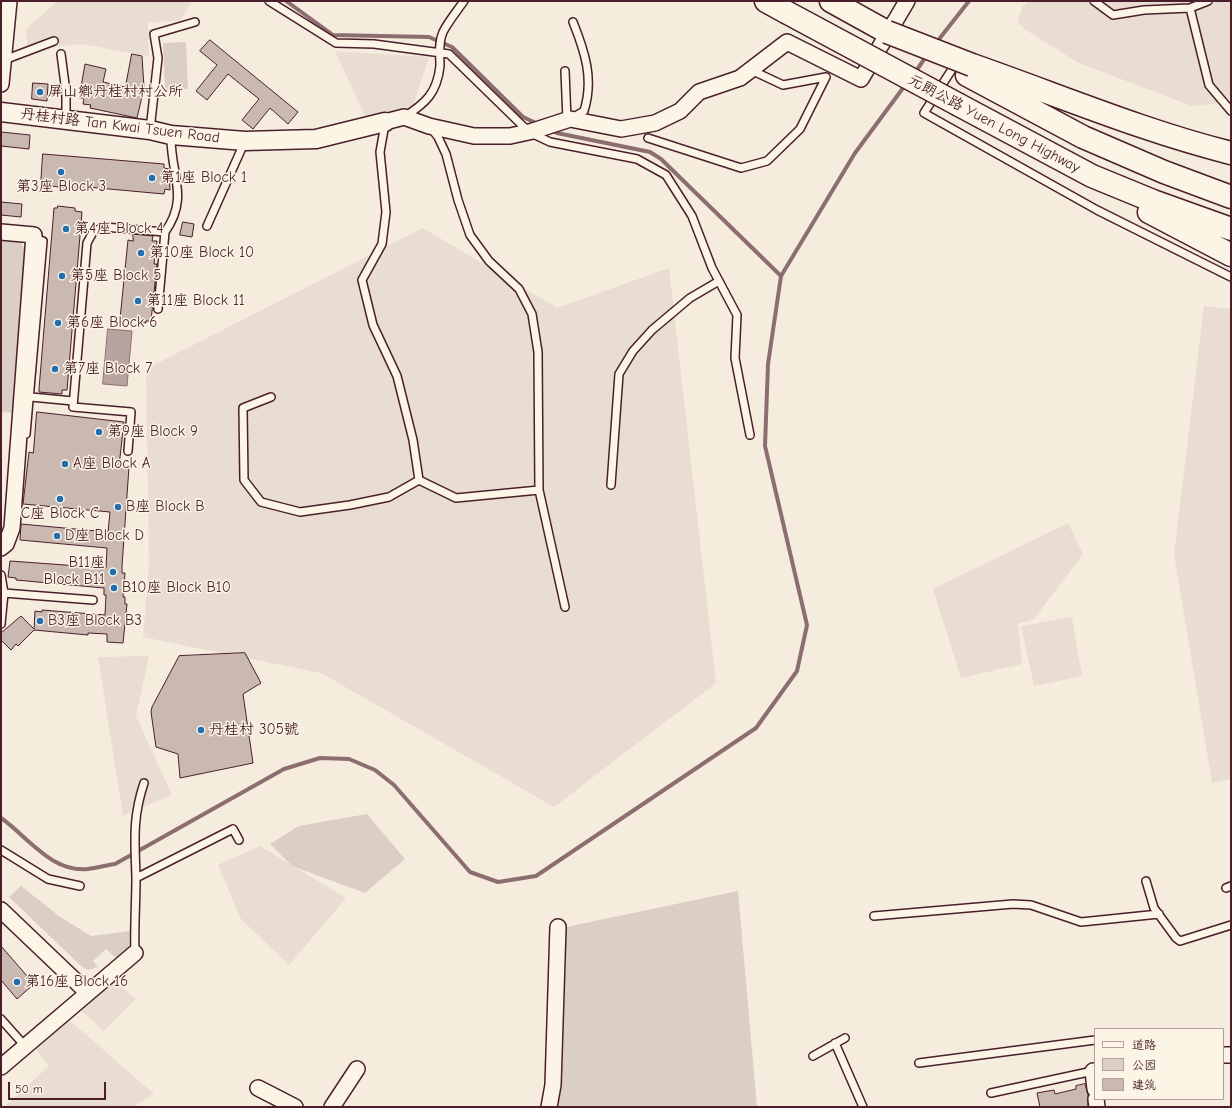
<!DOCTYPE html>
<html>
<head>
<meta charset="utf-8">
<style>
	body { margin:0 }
	#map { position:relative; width:1232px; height:1108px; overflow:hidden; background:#f5ecde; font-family:"Comic Neue","LXGW WenKai TC",sans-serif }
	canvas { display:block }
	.frame { position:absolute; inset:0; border:2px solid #4a1f2b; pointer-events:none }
	.legend { position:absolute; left:1094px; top:1028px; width:130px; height:72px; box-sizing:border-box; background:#fcf5e5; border:1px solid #b59f9b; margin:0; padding:5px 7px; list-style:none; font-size:12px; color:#4a1f2b }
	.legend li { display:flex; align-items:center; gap:8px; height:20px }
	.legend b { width:20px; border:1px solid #b59f9b }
	.scale { position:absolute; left:8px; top:1082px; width:98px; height:18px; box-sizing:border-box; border:2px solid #4a1f2b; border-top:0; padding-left:5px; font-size:12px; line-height:14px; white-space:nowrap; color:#4a1f2b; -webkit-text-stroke:3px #fcf5e5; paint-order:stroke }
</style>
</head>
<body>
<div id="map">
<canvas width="1232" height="1108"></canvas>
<div class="frame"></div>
<ul class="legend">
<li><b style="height:5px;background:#fcf5e5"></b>道路</li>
<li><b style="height:11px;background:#dbcec4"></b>公园</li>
<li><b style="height:11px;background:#cab9b1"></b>建筑</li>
</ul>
<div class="scale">50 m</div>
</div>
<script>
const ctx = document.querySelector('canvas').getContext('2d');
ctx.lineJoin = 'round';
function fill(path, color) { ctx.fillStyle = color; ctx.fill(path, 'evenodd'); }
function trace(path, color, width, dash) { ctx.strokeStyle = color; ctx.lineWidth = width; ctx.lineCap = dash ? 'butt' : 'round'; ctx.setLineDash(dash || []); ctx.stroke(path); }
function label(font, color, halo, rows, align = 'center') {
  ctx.font = font + ' "Comic Neue","LXGW WenKai TC",sans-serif'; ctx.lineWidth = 3; ctx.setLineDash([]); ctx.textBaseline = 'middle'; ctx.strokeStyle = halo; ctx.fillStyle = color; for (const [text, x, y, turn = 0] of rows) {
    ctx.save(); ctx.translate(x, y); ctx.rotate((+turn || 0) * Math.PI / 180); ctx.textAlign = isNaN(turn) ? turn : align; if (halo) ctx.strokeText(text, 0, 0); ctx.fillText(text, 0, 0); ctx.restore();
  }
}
fill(new Path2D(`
	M58,1H192L181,20L148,23L149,56L81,44L55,47L28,57L26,29Z
	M1029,1H1231V102L1192,106L1079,63L1026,30L1018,23L1022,7Z
	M335,51L429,57L413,106L367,120Z
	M423,228L557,308L669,268L716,683L554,807L321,673L143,637L149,564L146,369Z
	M1204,306L1231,309V779L1212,783L1174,554Z
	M1068,523L1083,554L1034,619L1018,624L1022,664L961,678L933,589Z
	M1072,617L1082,676L1034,686L1021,626Z
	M149,656L136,716L172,795L123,816L98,657Z
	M260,846L346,898L289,965L241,919L218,865Z
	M111,978L136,999L104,1031L78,1008Z
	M67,1018L154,1094L133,1107H4L49,1066L35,1048Z`), '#e8ddd0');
fill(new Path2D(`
	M186,42L188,89L165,90L163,43Z
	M1,238L20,241L26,252L14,413L1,412Z
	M367,814L405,859L365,893L292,866L270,844L299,826Z
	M21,886L59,916L91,936L130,931L129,950L117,959L106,949L93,961L98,967L88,970L82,967L9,897Z
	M738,891L757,1107H556L566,927Z`), '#dbcec4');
const water = new Path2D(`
	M108,329L132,331L127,386L103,384Z`);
fill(water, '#b8a39e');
trace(water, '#8c6e70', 1);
trace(new Path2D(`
	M286,1L333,35L429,37L452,47L523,117L538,124
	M936,43L969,1
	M914,74L927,55
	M550,130L557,133L650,152L661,159L781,276
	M1,818C28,837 52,873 88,869C97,868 107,865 115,864L284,769L320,758L349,759L375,770L394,785L470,872L498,882L536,876L756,728L797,671L807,625L765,446L768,364L781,276L855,153L906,84`), '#8c6e70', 4);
const building = new Path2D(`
	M210,40L298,112L288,124L270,108L253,129L242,120L259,99L228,74L207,100L196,91L217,65L200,51Z
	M132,54L142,56L144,88L137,118L90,108L91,105L83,104L84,98H79L85,64L106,69L103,82L125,87Z
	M33,83L48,84L47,101L32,99Z
	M1,132L30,135L29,149L1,146Z
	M43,154L164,164V168L169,169L170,190L165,189L164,194L87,187V190L41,185Z
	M1,202L22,204L21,217L1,215Z
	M58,206L75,208V211L82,212L67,390H62V394L39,392V389L54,208H57Z
	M183,222L194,224L192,237L180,235Z
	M133,234L153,236L152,241H157L154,264H157L151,321H146V323L120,319L128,240L133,241Z
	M37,412L124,422L119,466L129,467L122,566V573H125L123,597H125V604H127L123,643L107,642V634L88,633V635L34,630L18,646L16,644L11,650L1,640V633L21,616L34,629L35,611L42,612V610L105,615L106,595H104V588L16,580V578L8,577L10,561L106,568L107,548L20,540L21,524L108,532L110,512L23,504L29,452L33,453Z
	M245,653L261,683L243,694L253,763L180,778L178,754L156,747L151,712L152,707L179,656Z
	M1,946L34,984L17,999L1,980Z
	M1085,1084L1088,1095V1107H1040L1037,1093L1054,1090L1055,1094L1076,1089V1086Z`);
fill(building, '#cab9b1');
trace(building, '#4a1f2b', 1);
const service = new Path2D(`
	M269,1L336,43L374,44L449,54L529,132L550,142L637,159L666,175L692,216L712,268L737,315L735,358L750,435
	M1094,1L1113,15L1144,10L1190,8
	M1208,1L1190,8L1209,85L1231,111
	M61,54L66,92V119
	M4,60L54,41
	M956,63L924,113L1097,210L1231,277
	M565,71L567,120
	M404,117C426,103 437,93 440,66C440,55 438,43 443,32C448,22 457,11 464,1
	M572,118L584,111C594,79 585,52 573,22
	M431,128L438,137L446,154L458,200L470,235L489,261L519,289L532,314L538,352L539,490L565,607
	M150,130L158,58L154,34L195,22
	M648,138L741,168L767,161L800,129L826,77L783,85L751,70
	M207,226L245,141
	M165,232C190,197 170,174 171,135
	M31,397L73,401
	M271,397L243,408L244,480L261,502L300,512L350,505L389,497L419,480L413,440L397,376L373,325L362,280L382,244L386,212L380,152L385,124
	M26,434L43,241L34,238
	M128,451L131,412L73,407L87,243L93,232L104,227L165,232L158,309
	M419,480L456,498L539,490
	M611,485L619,374L633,351L652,330L690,298L719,281
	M1,575L4,593L1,624
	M4,593L93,600
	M1,850L48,879L80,886
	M136,878L233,829L239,840
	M1146,881L1154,908L1176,938L1180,941L1231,925
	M1226,888L1231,886
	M874,916L1013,904L1031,905L1081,922L1159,914
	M135,953C134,928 136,903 136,878C135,842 132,819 144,783
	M1,1019L25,1046
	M835,1043L863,1107
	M813,1056L845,1038
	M919,1063L1095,1040
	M991,1093L1093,1071`);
const minor = new Path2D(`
	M1,84L9,1
	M385,122L404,117L429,126L474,136H510L533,131L570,119L621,129L655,123L680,111L699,92L740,78L787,42L861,79L907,1
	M1,232L34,235L12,528L6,544L1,548
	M1,910L88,993L1,1067
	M88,993L135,953
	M1223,1055H1231
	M1095,1071H1093L1095,1089
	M258,1088L295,1107
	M1096,1099L1097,1107
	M332,1107L357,1069
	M549,1107L553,1085L558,927`);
const tertiary = new Path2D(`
	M1,112L150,130L171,135L245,141L316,139L385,122`);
const motorway = new Path2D(`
	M766,1L786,12
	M831,1L887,32
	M972,65C1058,95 1143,131 1231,153
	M967,75L1083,137L1164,172L1231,197
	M959,105L1092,176L1153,201L1231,229
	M1149,212L1231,255`);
trace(service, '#4a1f2b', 10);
trace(minor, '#4a1f2b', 18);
trace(tertiary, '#4a1f2b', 21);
trace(motorway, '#4a1f2b', 25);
trace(service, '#fcf5e5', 7);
trace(minor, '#fcf5e5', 15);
trace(tertiary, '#fcf5e5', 18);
trace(motorway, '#fcf5e5', 22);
const motorwayBridge = new Path2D(`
	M786,12L959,105
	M887,32L972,65`);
trace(motorwayBridge, '#4a1f2b', 25, []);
trace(motorwayBridge, '#fcf5e5', 22);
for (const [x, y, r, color] of [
	[40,92,4,"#1f6fb2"],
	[61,172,4,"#1f6fb2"],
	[152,178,4,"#1f6fb2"],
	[66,229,4,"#1f6fb2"],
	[141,253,4,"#1f6fb2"],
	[62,276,4,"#1f6fb2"],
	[138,301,4,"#1f6fb2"],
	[58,323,4,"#1f6fb2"],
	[55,369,4,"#1f6fb2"],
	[99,432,4,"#1f6fb2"],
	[65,464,4,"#1f6fb2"],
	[60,499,4,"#1f6fb2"],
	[118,507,4,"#1f6fb2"],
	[57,536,4,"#1f6fb2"],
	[113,572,4,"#1f6fb2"],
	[114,588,4,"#1f6fb2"],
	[40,621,4,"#1f6fb2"],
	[201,730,4,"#1f6fb2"],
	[17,982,4,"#1f6fb2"]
]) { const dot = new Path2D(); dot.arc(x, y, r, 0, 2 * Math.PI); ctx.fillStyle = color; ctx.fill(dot); trace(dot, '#fcf5e5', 1.5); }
label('15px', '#4a1f2b', '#fcf5e5', [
	["屏山鄉丹桂村村公所",48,92],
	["第1座 Block 1",160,178],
	["第3座 Block 3",61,187,"center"],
	["第4座 Block 4",74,229],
	["第10座 Block 10",149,253],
	["第5座 Block 5",70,276],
	["第11座 Block 11",146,301],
	["第6座 Block 6",66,323],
	["第7座 Block 7",63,369],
	["第9座 Block 9",107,432],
	["A座 Block A",73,464],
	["B座 Block B",126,507],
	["C座 Block C",60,514,"center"],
	["D座 Block D",65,536],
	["B11座",105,563,"right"],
	["Block B11",105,580,"right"],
	["B10座 Block B10",122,588],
	["B3座 Block B3",48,621],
	["丹桂村 305號",209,730],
	["第16座 Block 16",25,982]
], 'left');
label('15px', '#4a1f2b', '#fcf5e5', [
	["元朗公路 Yuen Long Highway",994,124,28],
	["丹桂村路 Tan Kwai Tsuen Road",120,126,7]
]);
</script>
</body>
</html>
